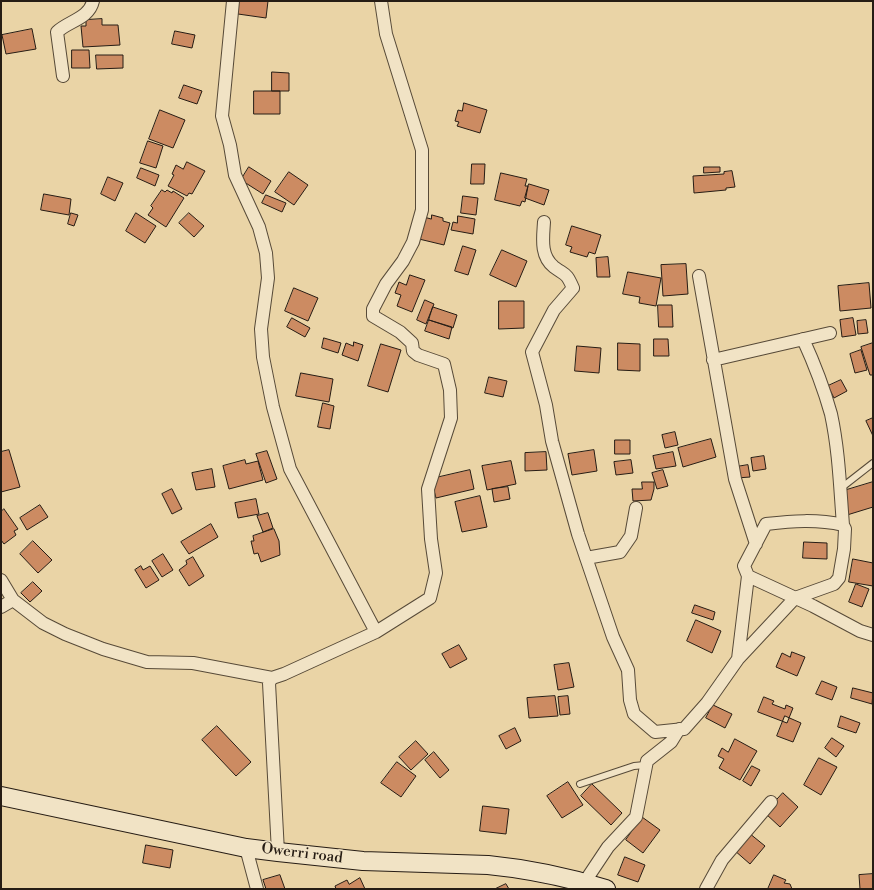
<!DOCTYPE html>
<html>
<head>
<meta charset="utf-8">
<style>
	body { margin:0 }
	#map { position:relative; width:874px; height:890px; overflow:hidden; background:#ead4a6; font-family:"Libre Bodoni",serif }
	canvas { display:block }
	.frame { position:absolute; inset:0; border:2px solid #261c14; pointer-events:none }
</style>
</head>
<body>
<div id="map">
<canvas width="874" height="890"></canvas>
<div class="frame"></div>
</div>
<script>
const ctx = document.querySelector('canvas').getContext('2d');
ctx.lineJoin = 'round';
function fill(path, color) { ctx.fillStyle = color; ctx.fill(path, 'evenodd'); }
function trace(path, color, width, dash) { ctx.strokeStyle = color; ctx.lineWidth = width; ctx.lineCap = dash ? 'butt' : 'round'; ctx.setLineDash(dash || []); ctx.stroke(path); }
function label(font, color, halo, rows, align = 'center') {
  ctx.font = font + ' "Libre Bodoni",serif'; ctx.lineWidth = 3; ctx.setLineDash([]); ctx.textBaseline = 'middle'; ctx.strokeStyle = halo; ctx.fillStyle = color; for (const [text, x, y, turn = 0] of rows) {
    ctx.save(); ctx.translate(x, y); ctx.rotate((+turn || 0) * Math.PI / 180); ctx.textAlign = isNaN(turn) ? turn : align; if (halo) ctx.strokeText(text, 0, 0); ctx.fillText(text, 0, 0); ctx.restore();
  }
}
const building = new Path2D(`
	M233,1H268L266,18L231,13Z
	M102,19V25H118L120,45L83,47L81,26H86V20Z
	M32,29L36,49L6,54L2,35Z
	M175,31L195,35L192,48L172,44Z
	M72,50H89L90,68H72Z
	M96,55H123V68L97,69Z
	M272,72L289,73V91H272Z
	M184,85L202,91L197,104L179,98Z
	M254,91H280V114H254Z
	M464,103L487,110L480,133L457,126L459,122L455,121L458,110L462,111Z
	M160,110L185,120L173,148L149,139Z
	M148,141L163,146L156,168L140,163Z
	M187,162L205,171L192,194L189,193L187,196L168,186L174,175L172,174L176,165L183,169Z
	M472,164H485L484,184H471Z
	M249,167L271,181L263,194L241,180Z
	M704,167H720V172L704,173Z
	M141,168L159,175L155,186L137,178Z
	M732,171L735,187L726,188V190L694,193L693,176L724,174V172Z
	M289,172L308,185L294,205L275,192Z
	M501,173L527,179L525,186H528L525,202L522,201L520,206L495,200Z
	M108,177L123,183L115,201L101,194Z
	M529,184L549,190L544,205L525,198Z
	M162,190L165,192L167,190L172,193L173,191L184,198L166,227L148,215L153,208L151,206Z
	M44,194L71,199L69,215L41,210Z
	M266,195L286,203L282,212L262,203Z
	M463,196L478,198L476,215L461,213Z
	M71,213L78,215L74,226L68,224Z
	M136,213L156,226L145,243L126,231Z
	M189,213L204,226L194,237L179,223Z
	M432,215L443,218V221L450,223L444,245L419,239L424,217L431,219Z
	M458,216L475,219L473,234L451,230L453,222L457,223Z
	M572,226L601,235L595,254L589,252L587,257L570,252L572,247L566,245Z
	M463,246L476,250L468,275L455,271Z
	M502,250L527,261L516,287L490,275Z
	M608,257L610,277H597L596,258Z
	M686,264L688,294L663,296L661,265Z
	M628,272L661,278L656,306L639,303L640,297L623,294Z
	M410,275L425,280L412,312L397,306L401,295L395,293L399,282L406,285Z
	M869,283L871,308L840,311L838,286Z
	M294,288L318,298L308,321L285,311Z
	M425,300L434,304L426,324L417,320Z
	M499,301H524V328L499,329Z
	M658,305H672L673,327H659Z
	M433,307L457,315L453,328L429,320Z
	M292,318L310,328L305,337L287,327Z
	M853,318L856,335L842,337L840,320Z
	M429,320L452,327L449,339L425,331Z
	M866,320L868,333L858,334L857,321Z
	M324,338L341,343L338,353L322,348Z
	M654,339H668L669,356H654Z
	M354,342L363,345L358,361L342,355L346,343L353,346Z
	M618,343L640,344V371L618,370Z
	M873,343V375H870L861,347Z
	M381,344L401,350L388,392L368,386Z
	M577,346L601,348L599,373L575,371Z
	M861,350L867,370L855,373L850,354Z
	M301,373L333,379L329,402L296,396Z
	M489,377L507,381L503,397L485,393Z
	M841,380L847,391L834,398L828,386Z
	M323,403L334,406L330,429L318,427Z
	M873,418V436L866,421Z
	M675,432L678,445L665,448L662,435Z
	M711,439L716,457L683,467L678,448Z
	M615,440H630V454H615Z
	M9,450L20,487L1,492V452Z
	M594,450L597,471L572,475L568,454Z
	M267,451L277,479L266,483L256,454Z
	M546,452L547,470L525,471V453Z
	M673,452L676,466L656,469L653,456Z
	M764,456L766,469L753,471L751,458Z
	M245,460L246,464L258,461L263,480L229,489L223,466Z
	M631,460L633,473L616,475L614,462Z
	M511,461L516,484L487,490L482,466Z
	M748,465L750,477L737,478L736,467Z
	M212,469L215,487L196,490L192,473Z
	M470,470L474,489L436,498L431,479Z
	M663,470L668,486L657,489L652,473Z
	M642,482H654V489L651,500L633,501L632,489H642Z
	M873,482V507L847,515L840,492Z
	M508,487L510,499L494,502L492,489Z
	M172,489L182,509L172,514L162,494Z
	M480,496L487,527L462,532L455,502Z
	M256,499L259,514L238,518L235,503Z
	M40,505L48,517L27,530L20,518Z
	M4,509L18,529L14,531L16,535L4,544L1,540V512Z
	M268,513L273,528L263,532L257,516Z
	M211,524L218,537L189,554L181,542Z
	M274,529L279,541L280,555L261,562L258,553L254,554L251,541H254L253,536Z
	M33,541L52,560L38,573L20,554Z
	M804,542L827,543V559L803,558Z
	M163,554L173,570L162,577L152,561Z
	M193,557L204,576L189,586L179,570L187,564L186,561Z
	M853,559L873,563V586L849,582Z
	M141,566L143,570L150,566L159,580L146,588L135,570Z
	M33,582L42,591L30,602L21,593Z
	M856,584L869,589L862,607L849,602Z
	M695,605L715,612L713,620L692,613Z
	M696,620L721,631L712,653L687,641Z
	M459,645L467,659L450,668L442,654Z
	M792,652L805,657L797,676L776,667L782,653L790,657Z
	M569,663L574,687L558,690L554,665Z
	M822,681L837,687L832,700L816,694Z
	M853,688L873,693L872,704L851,698Z
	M555,696L558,716L529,718L527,698Z
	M568,696L570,714L560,715L558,697Z
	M764,697L774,701L772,704L785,709L786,705L793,708L787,723L758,712Z
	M713,705L732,714L725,728L706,718Z
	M785,716L801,723L793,742L777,736Z
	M841,716L860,723L856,733L838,727Z
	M217,726L251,762L236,776L202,740Z
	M515,728L521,741L506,749L499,736Z
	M832,738L844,746L836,757L825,748Z
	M735,739L757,751L740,780L719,768L724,759L718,756L722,748L728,752Z
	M416,741L428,754L411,770L399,757Z
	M434,752L449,770L440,778L425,760Z
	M819,758L837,767L821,795L804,785Z
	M397,762L416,776L401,797L381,783Z
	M752,766L760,770L751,786L743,781Z
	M568,782L583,805L562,818L547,796Z
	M592,784L622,813L611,825L581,796Z
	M783,793L798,807L780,827L765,813Z
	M483,806L509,809L506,834L480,831Z
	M642,817L660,830L643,853L626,840Z
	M749,833L765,846L750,864L734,850Z
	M146,845L173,850L170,868L143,863Z
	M625,857L645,865L638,882L618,875Z
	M873,874V889H860L859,875Z
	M280,875L285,889H266L263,880Z
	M774,875L786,880L784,883L790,884L792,889H768Z
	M360,878L365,889H336L335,886L347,880L349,884Z
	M506,884L509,889H495Z`);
fill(building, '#cc8b62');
trace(building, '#261c14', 1);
const service = new Path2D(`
	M841,488L873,463
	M580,784L634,766L645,765`);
const minor = new Path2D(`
	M233,1L222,116L230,145L235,175L259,227L266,253L268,278L261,329L263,357L273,407L290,469L376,632L284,674L272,678L269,683L278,852
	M63,76L57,32C68,21 89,19 93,1
	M544,222C543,238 540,256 554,267C566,276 566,272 573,288L554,310L532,352L546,405L552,441L578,534L613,637L628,670L630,700L634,714L655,732L684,729L707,703L738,659L748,576
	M699,276L735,479L756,544
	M713,360L830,333
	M843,525C817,519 792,521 766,524L744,566L748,576L813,606L860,631L873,635
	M586,558L620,552L631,536L636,508
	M1,580L13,600L43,623L65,634L103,649L147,662L193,663L272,678
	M1,607L13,600
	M376,632L430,598L436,573L431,539L428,489L451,418L450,390L444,364L418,355L413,351L412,343L400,332L373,316V309L386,284L403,261L413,242L422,210V150L386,34L381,1
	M738,659L795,598L834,584L839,578L844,549L845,529L843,525C840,488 839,451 831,414C824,389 814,363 803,339
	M246,848L257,889
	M584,883L608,847L636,817L647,761L671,742L679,729
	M706,889L722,860L771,802`);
const secondary = new Path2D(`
	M1,796L246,848L278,852L363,861L488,865C528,869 567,877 606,889`);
trace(service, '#574a38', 8);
trace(minor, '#574a38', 14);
trace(secondary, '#261c14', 20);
trace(service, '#f1e3c5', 6);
trace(minor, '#f1e3c5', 12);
trace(secondary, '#f1e3c5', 18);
label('15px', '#261c14', '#f1e3c5', [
	["Owerri road",302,854,7]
]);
</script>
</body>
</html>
